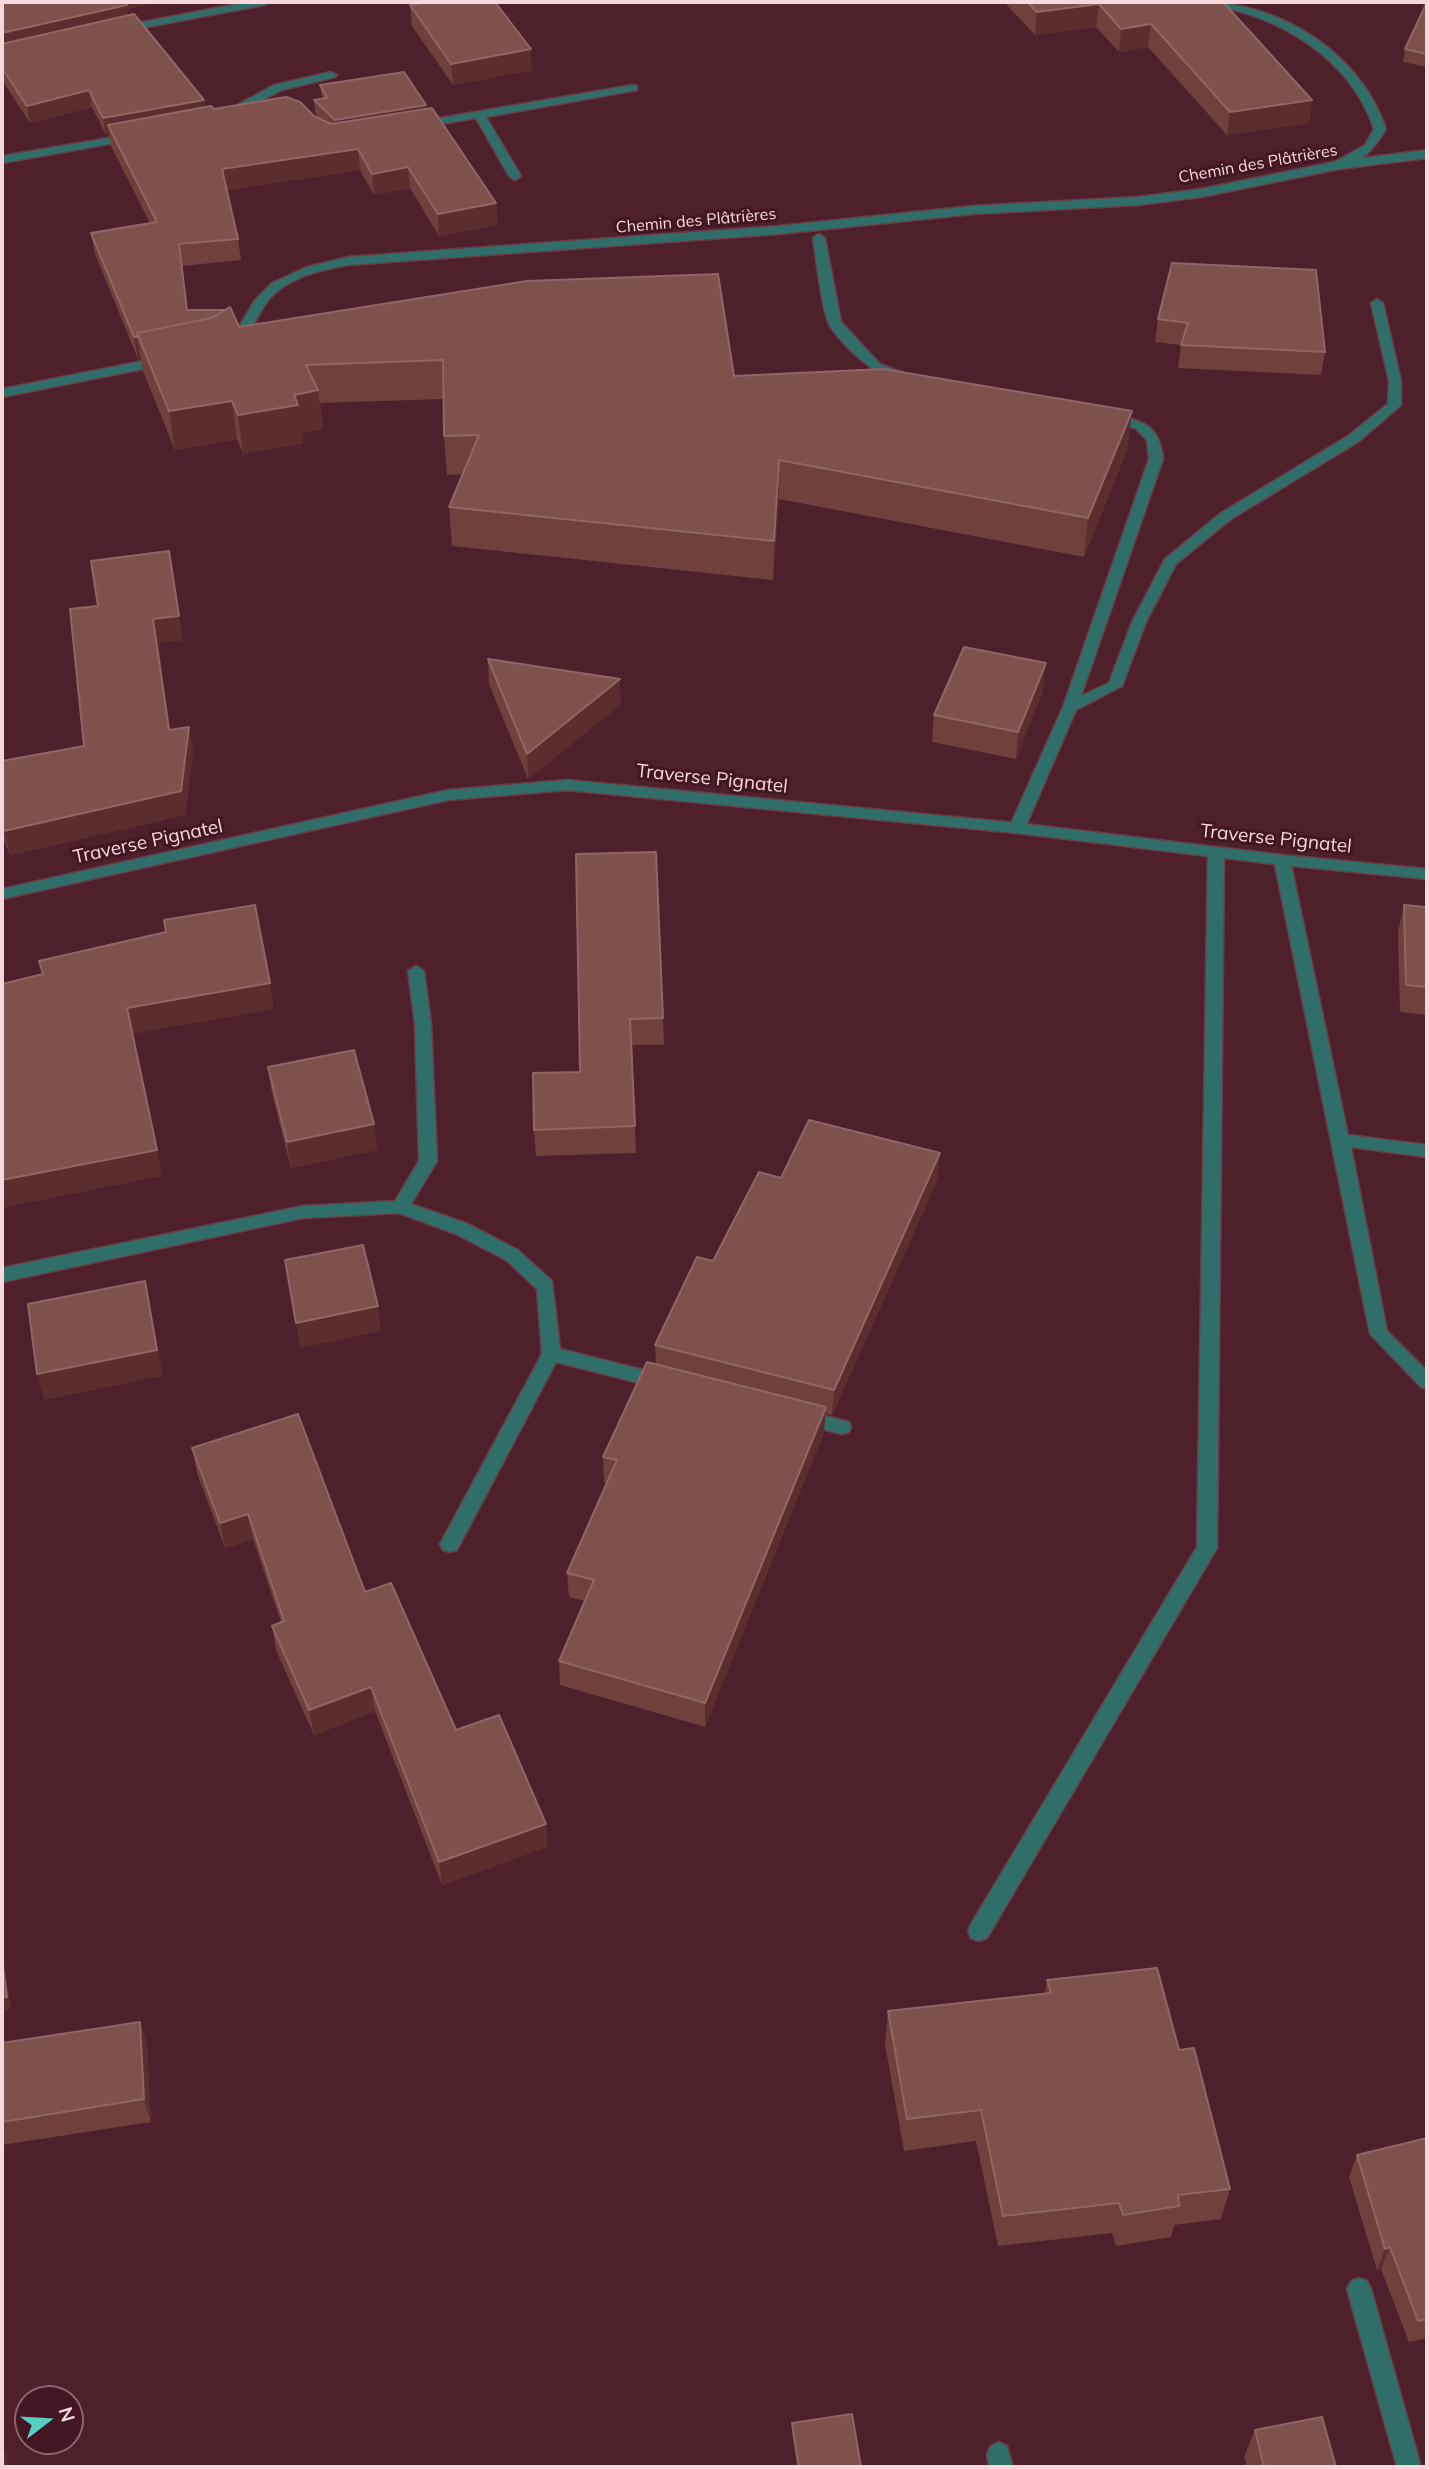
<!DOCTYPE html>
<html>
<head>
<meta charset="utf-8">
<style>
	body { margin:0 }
	#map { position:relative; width:1429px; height:2469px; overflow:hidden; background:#4e202b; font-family:Mulish,sans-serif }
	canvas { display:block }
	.frame { position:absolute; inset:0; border:4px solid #f6d7dc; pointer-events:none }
	.north { position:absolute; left:14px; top:2385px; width:70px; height:70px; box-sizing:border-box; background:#421622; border:2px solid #8a636c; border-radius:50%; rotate:73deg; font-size:19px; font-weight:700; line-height:28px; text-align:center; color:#f6d7dc }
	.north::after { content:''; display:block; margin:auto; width:24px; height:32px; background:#56cec3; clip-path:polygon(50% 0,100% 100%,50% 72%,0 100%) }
</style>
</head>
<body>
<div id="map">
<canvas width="1429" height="2469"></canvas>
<div class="frame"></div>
<div class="north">N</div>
</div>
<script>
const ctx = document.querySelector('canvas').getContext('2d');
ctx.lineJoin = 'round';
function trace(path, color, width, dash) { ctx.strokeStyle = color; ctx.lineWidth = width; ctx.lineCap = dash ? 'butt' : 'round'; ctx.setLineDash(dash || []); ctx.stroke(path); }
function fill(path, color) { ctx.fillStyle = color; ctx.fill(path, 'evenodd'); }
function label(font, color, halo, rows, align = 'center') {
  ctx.font = font + ' Mulish,sans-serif'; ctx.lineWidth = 6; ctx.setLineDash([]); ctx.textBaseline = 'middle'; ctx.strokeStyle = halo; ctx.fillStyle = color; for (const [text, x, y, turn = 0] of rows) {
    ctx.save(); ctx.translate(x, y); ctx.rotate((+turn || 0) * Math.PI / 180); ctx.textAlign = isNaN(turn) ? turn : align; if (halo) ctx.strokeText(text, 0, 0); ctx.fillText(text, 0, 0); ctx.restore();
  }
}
const service = new Path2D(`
	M1202,2C1279,2 1361,53 1386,129C1376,146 1357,170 1335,168V162L1365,145L1374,129C1351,58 1277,14 1207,5Z
	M331,72L337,75L335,77L282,90L231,116L221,114L274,85Z
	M633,85L637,86V90L486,117L521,176L515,180L509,176L476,118L417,128L411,125L417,122Z
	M133,134L137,135V139L2,163V156Z
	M819,234L825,238L841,322L880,364L906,374V380C882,384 840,344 829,324C822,310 816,257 813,238Z
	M1377,299L1383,303L1401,381V405L1358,442L1231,519L1176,564L1146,622L1122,686L1076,710L1025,828L1022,832H1012L1009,828L1063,707L1149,459L1147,440L1135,428L1102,421L1100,418L1107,414C1140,421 1159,421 1163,459L1081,696L1109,683L1132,622L1165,559L1221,513L1348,436L1388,404L1389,381L1371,303Z
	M1216,847L1224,852L1217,1548L987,1938L979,1941L971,1938L968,1931L971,1924L1197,1547L1208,852Z
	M1282,855L1290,860L1348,1135L1427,1145V1157L1351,1147L1387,1331L1427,1371V1389L1421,1387L1370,1334L1274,860Z
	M416,966L424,971L431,1024L437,1161L411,1204L468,1224L518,1250L552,1281L560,1349L663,1375L669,1377L672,1382L669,1387L663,1389L556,1362L457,1550L450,1552L443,1550L440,1544L542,1354L537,1289L506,1260L456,1234L399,1213L303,1218L2,1282V1268L303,1206L395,1201L419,1161L415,1024L408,971Z
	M802,1410L849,1422L851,1427L849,1432L842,1434L795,1422L793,1417L795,1412Z
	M1359,2278L1367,2281L1371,2289L1421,2467H1397L1347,2289L1351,2281Z
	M999,2442L1007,2446L1013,2467H989L987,2454L991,2446Z`);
const minor = new Path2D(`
	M248,2H269L264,5L121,32L115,29L121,26Z
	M1427,150V158L1339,169L1201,197L1138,205L973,214L779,234L348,265C321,270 292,276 272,296C256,312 253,339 230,346L224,342L236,332L255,300L272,283L307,267L348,257L779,226L973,206L1138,197L1201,189L1339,161Z
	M163,357L169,361L168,364L2,397V389Z
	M567,780L1017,823L1282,855L1427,869V879L1282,865L1017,833L567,790L448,800L2,899V889L448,790Z`);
trace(service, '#693d47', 3);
trace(minor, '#693d47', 3);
fill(service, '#306f69');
fill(minor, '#306f69');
fill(new Path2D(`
	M2,2H158L127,9L128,16L204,100L205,107L214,109L314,116L322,120L315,113L314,100L322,99L320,85L426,109L496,203L497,225L439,236L410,188L374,195L360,170L227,190L238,239L241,260L182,266L187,310L239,327L734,376L1132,411L1127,450L1084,557L779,499L773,580L452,546L449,507L463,474L447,475L444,436L443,399L320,403L323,429L302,433L303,443L243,454L237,439L175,450L143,371L141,359H138L95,254L91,233L150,223L111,146L109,134L106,135L92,107L30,123L2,80Z
	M1004,2H1223L1312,100L1309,123L1227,135L1148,47L1119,52L1096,27L1035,35Z
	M1427,2V67L1403,62L1405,49Z
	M410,5L532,70L453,85L412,26Z
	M1172,263L1325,352L1321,375L1178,368L1181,345L1155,342L1158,319Z
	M70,609L183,640L158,643L170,730L193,751L185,815L10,855L2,836V761L84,746Z
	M488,659L621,704L528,779L489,684Z
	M1043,690L1016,759L932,742L934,715Z
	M576,854L663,1018L664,1045H632L636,1153L536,1156L534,1130L580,1072Z
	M1404,905L1427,907V1015L1400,1012L1398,932Z
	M268,1067L374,1124L377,1150L291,1168L272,1094Z
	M781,1178L938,1179L832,1415L825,1413L824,1432L705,1727L560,1685L559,1661L584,1601L569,1597L567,1573L607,1483L604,1482L603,1457L656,1365L655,1345L713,1261Z
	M192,1448L365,1592L456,1730L546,1824L547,1847L442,1885L375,1711L314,1735L276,1650L272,1626L281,1622L253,1539L225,1548L197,1473Z
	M1047,1980L1179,2050L1230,2189L1221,2219L1174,2225L1171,2237L1116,2246L1112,2233L998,2246L976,2141L904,2151L885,2044L888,2011L1045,1993Z
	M140,2022L147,2045L151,2122L2,2145V2043Z
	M1427,2138V2338L1409,2342L1381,2269L1377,2270L1349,2177L1357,2155Z
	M792,2423L861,2467H797L792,2433Z
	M1255,2430L1336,2467H1247L1244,2457Z`), '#6f403c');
fill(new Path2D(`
	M119,2H158L127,9L129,22L2,50V33Z
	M1099,4L1096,27L1035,35L1037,12Z
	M1151,24L1148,47L1119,52L1121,29Z
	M531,49L532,70L453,85L451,64Z
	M89,90L92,107L30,123L27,106Z
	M204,100L206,117L108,125L109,134L106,135L103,118Z
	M1312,100L1309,123L1227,135L1230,112Z
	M426,105L427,118L336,133L335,120Z
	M358,149L360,170L225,190L222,169Z
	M408,167L410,188L374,195L372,174Z
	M496,203L497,225L439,236L438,214Z
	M134,337H137L141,359H138Z
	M318,390L323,429L302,433L303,443L243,454L238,415L294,395Z
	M232,401L237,439L175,450L169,411Z
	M1132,411L1127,450L1084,557L1088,518Z
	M779,460V499L773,580L774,541Z
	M169,551L183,640L158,643L174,754L153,619Z
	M1046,663L1043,690L1016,759L1018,732Z
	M620,679L621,704L528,779L527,754Z
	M189,727L193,751L185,815L10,855L4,831Z
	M270,983L274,1009L132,1034L127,1008Z
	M374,1124L377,1150L291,1168L287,1142Z
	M157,1150L162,1176L2,1208V1180Z
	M940,1153L938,1179L832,1415L834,1390Z
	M145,1281L163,1376L44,1400L37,1374Z
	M378,1306L381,1331L300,1348L296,1323Z
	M826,1407L824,1432L705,1727V1703Z
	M248,1514L253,1539L225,1548L220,1523Z
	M371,1687L375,1711L314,1735L309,1710Z
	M546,1824L547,1847L442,1885L439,1862Z
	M2,1943L11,2009L2,2011Z
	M140,2022L147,2045L151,2122L144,2099Z
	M1390,2247L1381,2269L1377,2270L1385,2249Z
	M2,2444L7,2456V2467H2Z`), '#5c2d2e');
const building = new Path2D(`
	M2,2H124L127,5L2,33Z
	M430,2H495L531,49L451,64L410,5Z
	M1027,2H1223L1312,100L1230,112L1151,24L1121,29L1099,4L1037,12Z
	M1427,2V54L1405,49Z
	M134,14L204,100L103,118L89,90L27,106L2,68V44Z
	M404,72L426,105L335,120L314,100L327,98L320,85Z
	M286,97L300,102L314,116L331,124L432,108L496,203L438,214L408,167L372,174L358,149L222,169L238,239L179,244L187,310H226L211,318L137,333V337H134L91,233L157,222L108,125L211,106L214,109Z
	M1172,263L1316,270L1325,352L1181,345L1188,323L1158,319Z
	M718,274L734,376L883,369L1132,411L1088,518L779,460L774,541L449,507L479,435L444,436L443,360L306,365L318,390L294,395L298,405L238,415L232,401L169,411L137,333L211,318L230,307L239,327L527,281Z
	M169,551L179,616L153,619L169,730L189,727L181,791L4,831L2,825V761L84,746L70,609L98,606L91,561Z
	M964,647L1046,663L1018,732L934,715Z
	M488,659L620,679L527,754Z
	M656,852L663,1018L630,1019L635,1126L534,1130L533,1073L580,1072L576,854Z
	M255,905L270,983L127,1008L157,1150L2,1180V984L43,974L39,961L166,932L164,920Z
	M1404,905L1427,907V987L1406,985Z
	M354,1050L374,1124L287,1142L268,1067Z
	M809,1120L940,1153L834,1390L655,1345L697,1257L713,1261L759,1172L781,1178Z
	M363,1245L378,1306L296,1323L285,1260Z
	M145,1281L157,1350L37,1374L28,1304Z
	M647,1362L826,1407L705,1703L559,1661L594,1580L567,1573L617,1460L603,1457Z
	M298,1414L365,1592L391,1583L456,1730L499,1715L546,1824L439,1862L371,1687L309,1710L272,1626L284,1621L248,1514L220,1523L192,1448Z
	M2,1962L7,1997L2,1998Z
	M1157,1968L1179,2050L1194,2048L1230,2189L1178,2195L1179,2206L1123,2215L1119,2203L1003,2216L981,2110L907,2119L888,2011L1051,1993L1047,1980Z
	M140,2022L144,2099L2,2122V2043Z
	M1427,2138V2319L1418,2321L1390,2247L1385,2249L1357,2155Z
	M852,2414L861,2467H799L792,2423Z
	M1322,2417L1336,2467H1264L1255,2430Z`);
fill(building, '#7e514d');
trace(building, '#906664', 2);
label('16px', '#f6d7dc', '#421622', [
	["Chemin des Plâtrières",1258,164,-10],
	["Chemin des Plâtrières",696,221,-5]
]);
label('19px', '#f6d7dc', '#421622', [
	["Traverse Pignatel",712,779,6],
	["Traverse Pignatel",1276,839,6],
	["Traverse Pignatel",148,842,-12]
]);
</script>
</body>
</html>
